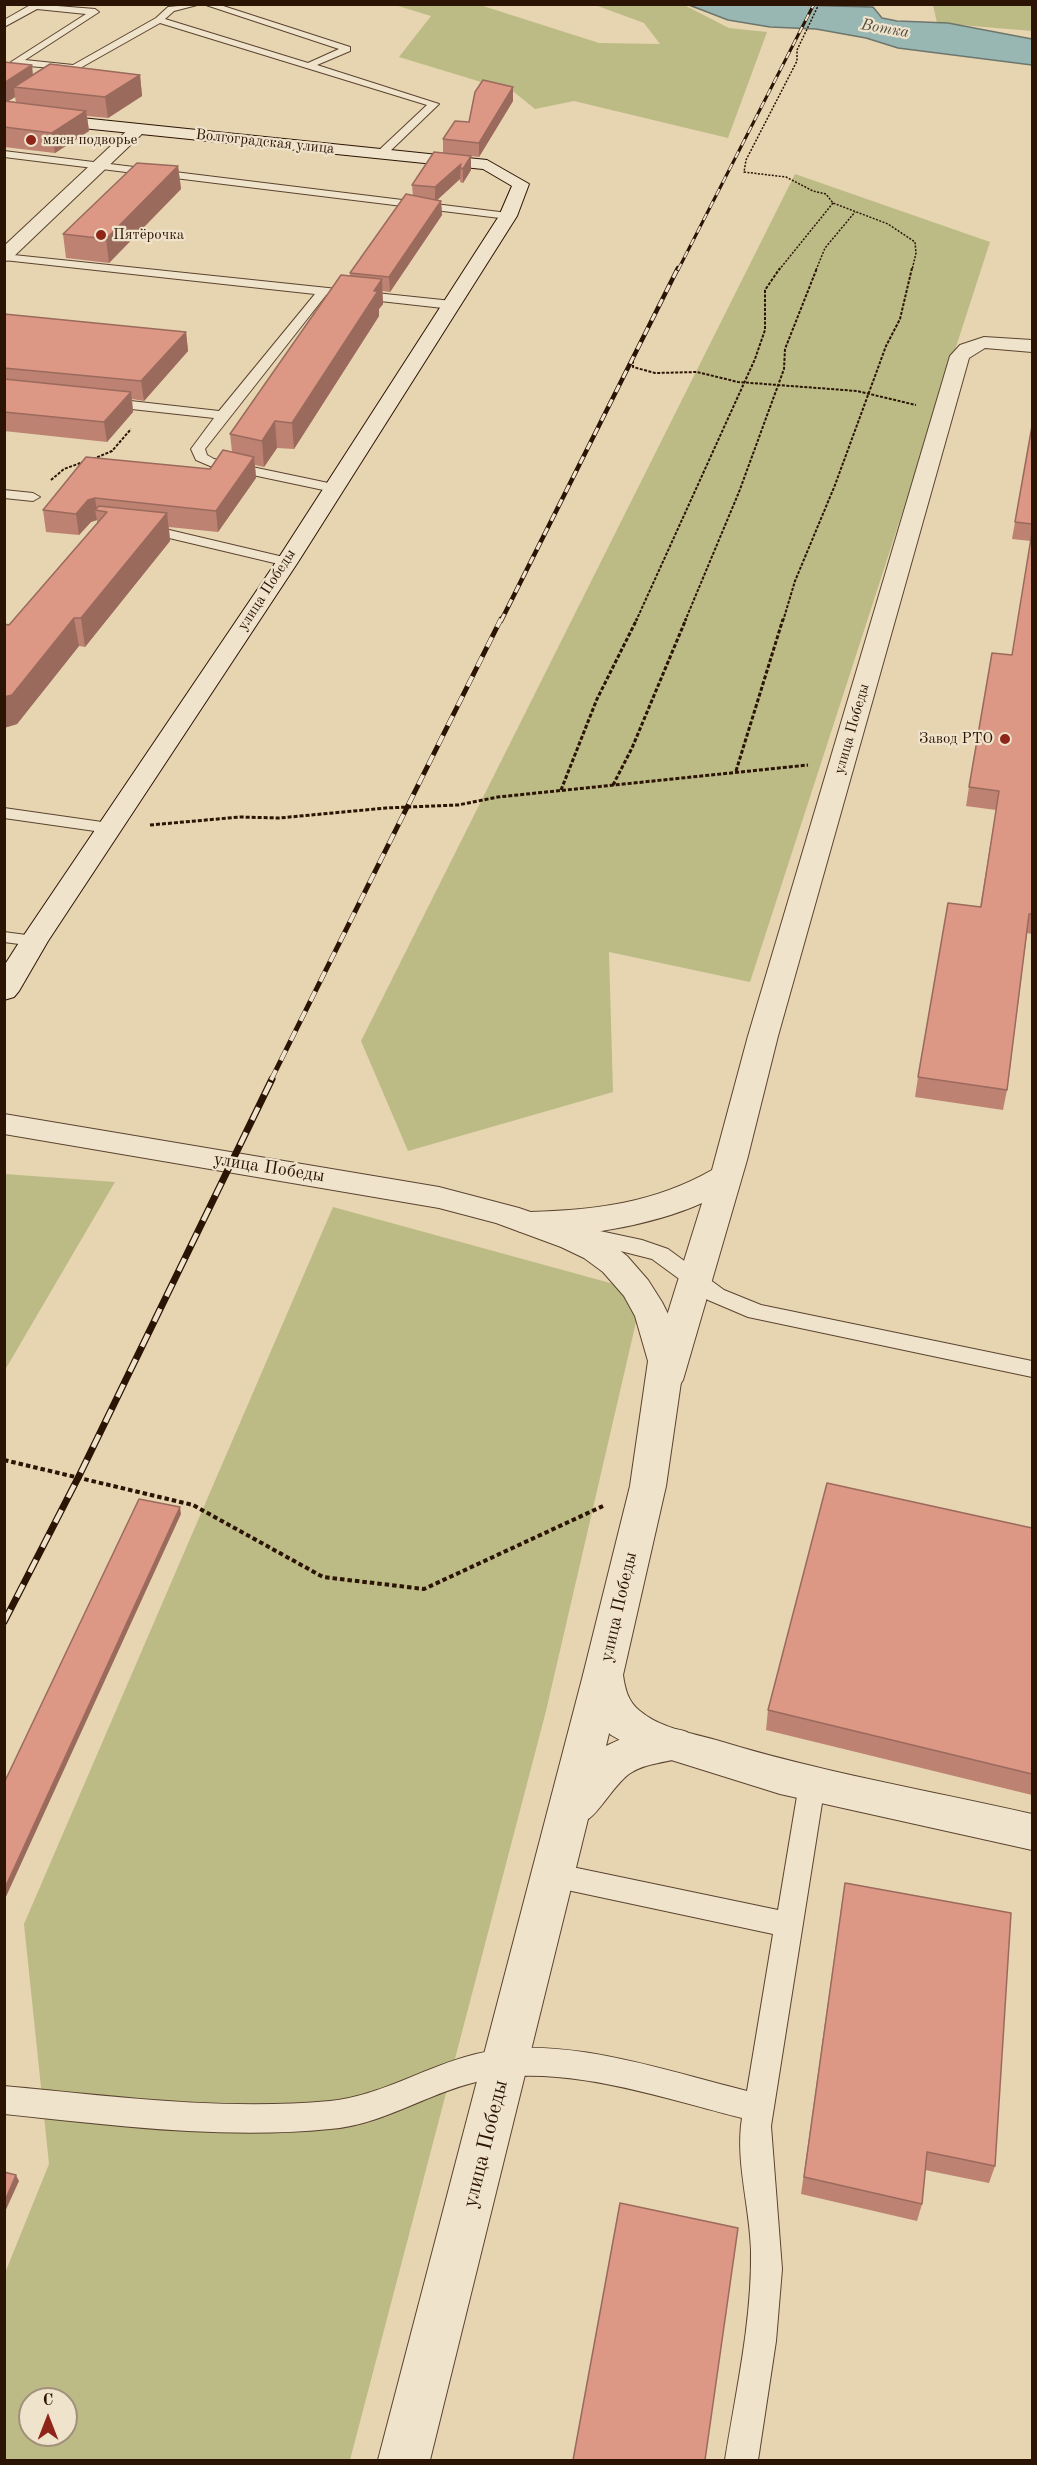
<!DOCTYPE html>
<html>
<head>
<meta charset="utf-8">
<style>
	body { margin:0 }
	#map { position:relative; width:1037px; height:2465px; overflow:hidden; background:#e7d4b0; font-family:"Old Standard TT",serif }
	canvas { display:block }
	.frame { position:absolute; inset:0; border:6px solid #2c1405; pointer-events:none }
	.north { position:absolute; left:18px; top:2387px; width:60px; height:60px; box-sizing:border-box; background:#efe3cc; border:2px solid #a1907c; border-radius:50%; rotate:0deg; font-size:16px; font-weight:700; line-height:24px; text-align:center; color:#2c1405 }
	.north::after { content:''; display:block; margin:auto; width:21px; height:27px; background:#8f2418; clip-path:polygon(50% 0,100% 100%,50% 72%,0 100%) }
</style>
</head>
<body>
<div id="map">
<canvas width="1037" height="2465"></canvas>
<div class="frame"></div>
<div class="north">С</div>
</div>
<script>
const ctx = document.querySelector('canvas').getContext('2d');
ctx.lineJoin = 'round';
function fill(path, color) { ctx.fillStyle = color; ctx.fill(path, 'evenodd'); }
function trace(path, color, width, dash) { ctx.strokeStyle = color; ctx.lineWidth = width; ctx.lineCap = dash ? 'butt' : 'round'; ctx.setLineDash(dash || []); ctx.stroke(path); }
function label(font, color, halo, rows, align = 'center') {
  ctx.font = font + ' "Old Standard TT",serif'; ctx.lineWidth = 4.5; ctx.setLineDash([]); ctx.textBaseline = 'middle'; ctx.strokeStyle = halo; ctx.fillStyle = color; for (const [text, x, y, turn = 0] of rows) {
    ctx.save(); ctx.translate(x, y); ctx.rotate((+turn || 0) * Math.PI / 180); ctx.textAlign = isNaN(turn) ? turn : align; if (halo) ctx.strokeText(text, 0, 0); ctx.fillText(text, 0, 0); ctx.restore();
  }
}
fill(new Path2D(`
	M395,5H480L599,43L660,44L644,23L595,5H684L729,28L767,32L728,138L574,101L535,109L514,92L399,57L431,16Z
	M933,5H1032V31L937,23Z
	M795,174L990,242L750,982L609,952L613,1092L408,1151L361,1041Z
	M5,1174L115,1182L5,1370L4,1174Z
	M333,1207L643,1292L546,1711L350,2460H5V2273L49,2164L24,1924ZM30,2399H66V2435H30Z`), '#bcbb86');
const water = new Path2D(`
	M796,5L873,7L882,18L897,21L948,23L1032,39V65L898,48L866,38L816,29L770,27L728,20L689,5Z`);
fill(water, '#98b7b3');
trace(water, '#6d766d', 1.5);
const service = new Path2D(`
	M32,4L95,9L99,12L25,60L73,65L156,18L168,7L201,4L174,11L165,19L308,63L339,49L203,4H217L350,47V51L317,65L439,104L385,156H377V152L427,105L160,23L50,85L45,82L47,80L65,69L16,65L11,62L86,14L37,9L4,27V20Z
	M4,151L508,213L513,216L508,219L4,157Z
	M4,254L452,301L458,305L452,309L326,295L205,449L207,455L214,459L338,485V491L333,492L210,466L196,460L191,449L214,418L104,406L98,402L104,398L219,411L315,294L4,260Z
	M4,490L33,493L40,497L33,501L4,498Z
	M141,526L165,529L292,559L294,562L287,566L165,537L136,533L134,530Z
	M4,808L109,823L117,828L109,833L4,818Z
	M4,932L34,936L43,941L34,946L4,942Z
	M572,1225L642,1240L668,1249L724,1290L761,1305L1032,1361V1377L748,1317L708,1300L652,1259L565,1237L562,1232L565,1227Z
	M812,1773L821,1776L825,1784L771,2126L782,2269L776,2341L758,2460H725C736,2391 752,2321 751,2251C750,2207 735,2161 742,2118C662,2098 558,2061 476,2082C426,2094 382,2125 330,2129C221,2140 112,2125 4,2114V2086C112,2096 221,2111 330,2101C381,2096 426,2066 476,2054C560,2033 665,2071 747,2091L773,1934L553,1887L543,1884L539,1875L543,1866L553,1863L778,1910L799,1784L803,1776Z`);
const minor = new Path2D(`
	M984,337L1032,340V352L985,348L969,358L778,1036L747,1160L683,1380L677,1389L665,1393L653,1389L647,1380L702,1203C658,1223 565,1244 518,1231L514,1223L518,1215L530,1212C595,1210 654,1203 712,1170L748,1036L950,356L960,345Z
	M603,1659L617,1663L623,1675L606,1746C630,1734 661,1722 687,1732L694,1744L687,1756C668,1763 646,1762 629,1774C615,1784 597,1815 588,1819L430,2460H378L583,1675L589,1663Z`);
const tertiary = new Path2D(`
	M138,124L144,126L146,129L144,132L10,260L4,261V246L132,126Z
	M4,1114L439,1187L519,1208L577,1228L608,1241L627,1256L648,1280L662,1302L676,1330L684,1361L666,1486L623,1675C625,1689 628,1702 640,1711C660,1728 691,1733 716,1740C820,1772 927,1790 1032,1814V1850L780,1794L636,1749L611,1735L601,1725L589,1701L583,1675L630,1486L648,1361L635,1316L624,1296L603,1272L584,1258L561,1247L496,1223L439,1208L4,1134Z`);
const secondary = new Path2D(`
	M4,110L487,160L529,184L517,216L298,562L48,941L19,991L14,997L4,1000V966L20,941L276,562L499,216L512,186L483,169L4,120Z`);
trace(service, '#5b4430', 2);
trace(minor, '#5b4430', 2);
trace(tertiary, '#5b4430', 2);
trace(secondary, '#2c1405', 2);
trace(new Path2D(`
	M819,4L797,50V61L746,160L744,172L786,177L813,191L826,194L833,203L888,224L915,242L916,253L912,270
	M779,270L833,203
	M816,270L825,248L855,212`), '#2c1405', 1.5, [2, 1.5]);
trace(new Path2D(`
	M633,356V367L655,373L697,372L738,382L857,391L916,405
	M93,459L112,451L131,429
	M51,480L64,469L86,461
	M636,621L755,359L765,330V290L780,268
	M685,621L739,492L784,369L785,349L817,268
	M783,621L795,581L835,485L886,346L900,319L912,268`), '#2c1405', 2, [3, 1.5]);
trace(new Path2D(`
	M736,771L783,619
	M613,785L632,748L686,619
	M561,790L597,699L637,619
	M150,825L240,817L279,818L386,808L458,805L498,797L808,765`), '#2c1405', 3, [4, 2]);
trace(new Path2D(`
	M4,1460L193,1505L323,1577L424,1589L603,1506`), '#2c1405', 4, [4.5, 3]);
fill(service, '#efe3cc');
fill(minor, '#efe3cc');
fill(tertiary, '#efe3cc');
fill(secondary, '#efe3cc');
const railFar3 = new Path2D(`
	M678,270L814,4`);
const railFar2 = new Path2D(`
	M501,621L678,268`);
const railFar1 = new Path2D(`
	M271,1080L501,619`);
const rail = new Path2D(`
	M4,1622L79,1476L272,1079`);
trace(railFar3, '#2c1405', 3);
trace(railFar2, '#2c1405', 4.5);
trace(railFar1, '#2c1405', 5);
trace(rail, '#2c1405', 7);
trace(railFar3, '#efe3cc', 2, [7]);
trace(railFar2, '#efe3cc', 3, [8]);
trace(railFar1, '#efe3cc', 4, [11]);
trace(rail, '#efe3cc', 4.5, [14]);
fill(new Path2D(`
	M4,62L33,75H140L142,96L108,118L87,116L89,131L55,153L4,147ZM15,97L16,102L8,101Z
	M513,101L479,157L471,156V170L463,183L460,182V179L437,200L441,201L442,215L390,292L382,291L383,304L379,309V316L294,449L277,448L264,467L255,465L256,478L218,532L169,527L170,541L85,647L79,646L17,724L4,728V624L9,625L97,523V520L91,522L79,535L46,532L43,510L210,469L232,452L230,434L350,276V273L413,196L412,185L443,153V139L469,122Z
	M178,166L181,189L109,263L66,258L63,234Z
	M4,314L186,332L188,351L144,401L132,399L133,412L107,442L4,431Z
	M1032,426V934L1027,933L1007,1090L1003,1110L915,1097L918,1077L980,907L996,810L966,806L969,787L1012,655L1031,541L1012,539Z
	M1032,1528V1795L766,1730L768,1710Z
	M845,1883L995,2166L989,2183L925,2170L922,2204L917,2221L801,2194L842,1902Z`), '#bd8272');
fill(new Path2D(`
	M32,65L34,85L14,87L15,97L4,104V83Z
	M140,75L142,96L108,118L105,97Z
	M513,87V101L479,157V143Z
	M86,111L89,131L55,153L52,133Z
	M471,156V170L463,183V169Z
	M461,164L460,179L435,202V187Z
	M178,166L181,189L109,263L106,239Z
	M441,201L442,215L390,292L389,277Z
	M382,279L383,304L379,309V316L294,449L292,423Z
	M186,332L188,351L144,401L141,381Z
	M131,392L133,412L107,442L104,422Z
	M275,421L277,448L264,467L262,441Z
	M254,457L256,478L218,532L216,511Z
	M95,498L97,511L95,510L97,520L91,522L79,535L76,514L88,500Z
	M167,513L170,541L85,647L81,618Z
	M74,618L79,646L17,724L4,728V697Z
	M180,1507L181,1514L4,1901V1890Z
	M16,2175L19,2181L4,2214V2203Z`), '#9a6a5d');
const building = new Path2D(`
	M4,62L32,65L4,83Z
	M50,64L140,75L105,97L14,87Z
	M483,80L513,87L479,143L443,139L455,121L469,122L475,92Z
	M4,101L86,111L52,133L4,127Z
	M434,152L471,156L463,169L460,167L461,164L435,187L412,185Z
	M137,163L178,166L106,239L63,234Z
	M406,194L441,201L389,277L350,273Z
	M341,275L382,279L374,291H378L292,423L275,421L262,441L230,434Z
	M4,314L186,332L141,381L4,368Z
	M4,379L131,392L104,422L4,412Z
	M1032,426V524L1015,522Z
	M223,450L254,457L216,511L95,498L88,500L76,514L43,510L86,457L210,469Z
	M99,506L167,513L81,618H74L12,695L4,697V624L9,625L107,512L95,510Z
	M1032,532V914H1029L1007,1090L918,1077L948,903L981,907L999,791L969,787L992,653L1012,655Z
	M827,1483L1032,1528V1774L768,1710Z
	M139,1499L180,1507L4,1890V1783Z
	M845,1883L1011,1913L995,2166L927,2152L922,2204L804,2177Z
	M4,2172L16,2175L4,2203Z
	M620,2203L738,2228L705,2460H573Z`);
fill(building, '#dc9785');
trace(building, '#9a6a5d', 1.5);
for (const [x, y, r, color] of [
	[31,140,6,"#8f2418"],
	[101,235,6,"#8f2418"],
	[1005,739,6,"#8f2418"]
]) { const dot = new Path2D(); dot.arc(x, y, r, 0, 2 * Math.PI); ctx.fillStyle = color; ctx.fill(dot); trace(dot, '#efe3cc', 2); }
label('15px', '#2c1405', '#efe3cc', [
	["мясн подворье",43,140],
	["Пятёрочка",113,235],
	["Завод РТО",993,739,"right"]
], 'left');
label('15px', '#2c1405', '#efe3cc', [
	["Волгоградская улица",265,142,6],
	["улица Победы",267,590,-57],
	["улица Победы",852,729,-74]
]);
label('italic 16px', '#524d42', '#efe3cc', [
	["Вотка",885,29,10]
]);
label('18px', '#2c1405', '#efe3cc', [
	["улица Победы",269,1168,9],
	["улица Победы",619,1607,-77]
]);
label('21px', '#2c1405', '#efe3cc', [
	["улица Победы",486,2144,-76]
]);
</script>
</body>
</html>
